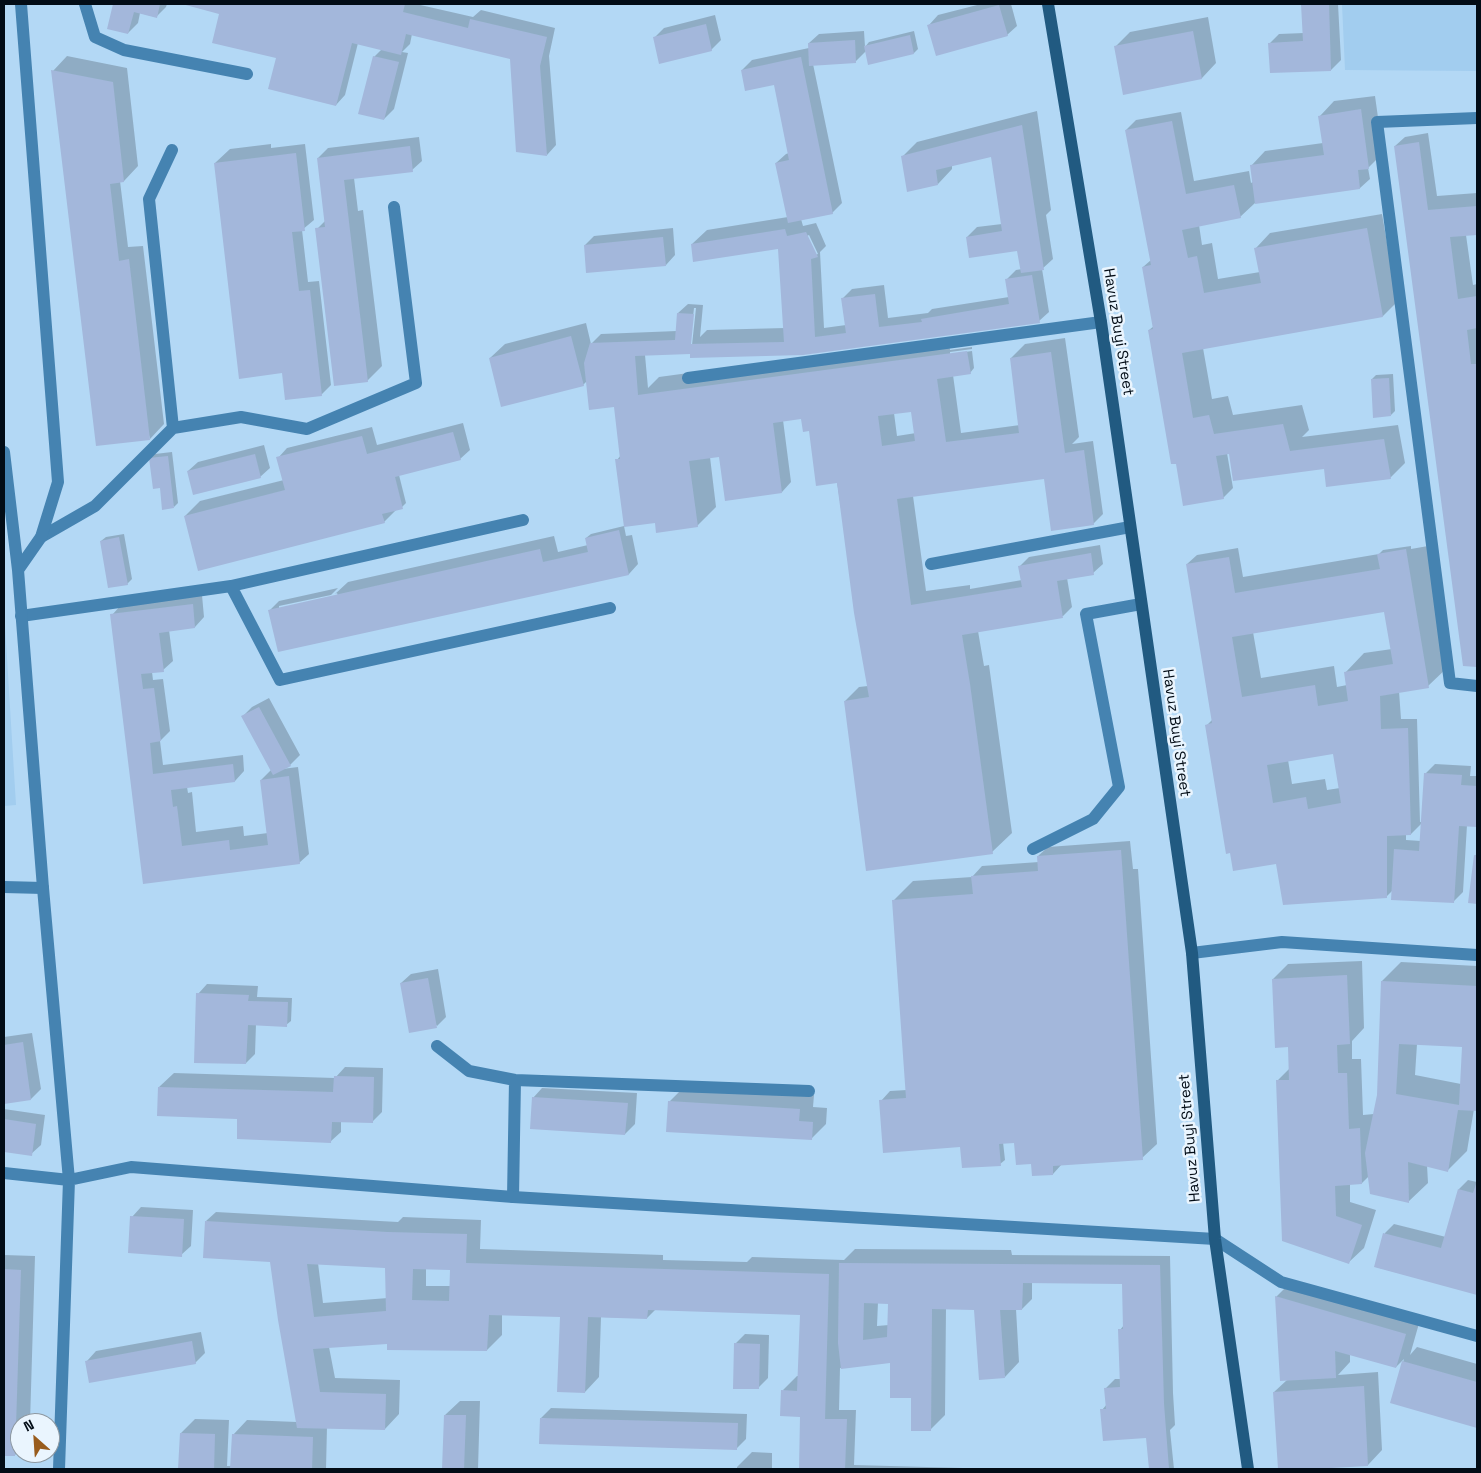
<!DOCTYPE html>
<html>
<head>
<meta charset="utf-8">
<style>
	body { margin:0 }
	#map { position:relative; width:1481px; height:1473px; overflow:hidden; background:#b3d8f5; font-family:"Space Grotesk",sans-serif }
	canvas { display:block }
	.frame { position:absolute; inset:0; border:5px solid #020c16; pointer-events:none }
	.north { position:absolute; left:10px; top:1413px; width:50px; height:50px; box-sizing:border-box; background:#eaf5fe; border:1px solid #8d98a1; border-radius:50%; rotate:334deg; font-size:14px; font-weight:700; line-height:20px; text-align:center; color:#020c16 }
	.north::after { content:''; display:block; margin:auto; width:18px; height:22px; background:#985c1d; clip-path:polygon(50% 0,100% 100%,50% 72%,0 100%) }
</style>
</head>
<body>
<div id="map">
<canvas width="1481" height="1473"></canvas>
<div class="frame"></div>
<div class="north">N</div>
</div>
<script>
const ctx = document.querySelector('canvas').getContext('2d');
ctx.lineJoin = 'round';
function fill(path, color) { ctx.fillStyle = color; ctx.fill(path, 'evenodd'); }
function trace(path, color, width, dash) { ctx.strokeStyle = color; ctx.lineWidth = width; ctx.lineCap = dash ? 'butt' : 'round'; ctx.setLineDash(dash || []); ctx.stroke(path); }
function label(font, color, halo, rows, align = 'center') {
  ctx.font = font + ' "Space Grotesk",sans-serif'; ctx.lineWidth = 5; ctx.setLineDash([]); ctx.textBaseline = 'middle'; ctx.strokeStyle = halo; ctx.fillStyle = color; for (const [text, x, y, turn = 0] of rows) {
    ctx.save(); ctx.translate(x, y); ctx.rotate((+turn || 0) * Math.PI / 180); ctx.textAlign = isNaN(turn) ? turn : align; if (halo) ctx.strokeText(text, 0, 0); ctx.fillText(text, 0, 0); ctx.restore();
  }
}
fill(new Path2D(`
	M1342,4H1477V71L1345,70Z
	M4,609L16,805L4,806Z`), '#a2cdef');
fill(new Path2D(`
	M114,4H167L166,7L156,17L140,13L138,23L128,33L108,28Z
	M184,4H416L473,17L481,10L555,28L549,56L556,145L547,155L511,58L412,34L410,44L402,52L408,53L394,109L384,119L374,57L382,49L358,43L345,95L336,105L221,13Z
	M981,4H1011L1017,26L1007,35L929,25L938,15Z
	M1303,4H1338L1341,60L1331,70L1270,43L1279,34L1304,33Z
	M715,15L721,40L711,50L654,38L664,28Z
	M1208,17L1216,63L1202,78L1124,93L1115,47L1130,32Z
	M864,31L865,47L869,42L914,31L918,49L914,53L866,51L855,62L813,64L842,203L832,213L801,219L803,226L816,223L826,246L820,252L824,328L846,325L843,298L852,289L884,285L888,318L928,313L932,309L1009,297L1006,280L1016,270L1022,269L1018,249L967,237L977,227L1002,224L992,155L952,165V169L938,184L902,157L917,142L1037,111L1051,210L1046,215L1053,259L1042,269L1049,312L1039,321L692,352L645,355L648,388L659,377L762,363L949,341L950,350L972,347V349L950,352V354L972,351L974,368L970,373L953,375L961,433L1020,425L1011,358L1025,344L1065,338L1079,437L1072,444L1093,441L1103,514L1093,524L1045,478L913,496L926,591L970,585V589L1022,580L1020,566L1029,557L1100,545L1103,564L1093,573L1067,578L1072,607L1063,616L978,631L984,666L989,665L1012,833L992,852L845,701L859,687L868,686L837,482L802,417L783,420L791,482L782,492L720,455L710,457L716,507L697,526L656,521L617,460L621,455L615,405L587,381L583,385L490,358L505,344L586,323L591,344L601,334L677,331L678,313L688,304L703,305L700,337L707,330L785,328L779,248L692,244L707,230L788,217L776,163L786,154L789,153L775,84L742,70L752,60L809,48V43L819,34ZM809,235L818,254L815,255L807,236ZM694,308H696L692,345H690ZM913,410L916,433L897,436L894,413Z
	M67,56L127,68L138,166L124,181H120L128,247L143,246L164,424L150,439L53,71Z
	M1375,96L1383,153L1368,168L1370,179L1360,188L1255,203L1240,217L1199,225L1202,245L1212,243L1218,279L1260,272L1256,248L1270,233L1382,214L1392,271L1402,297L1383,316L1203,348L1212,399L1228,396L1233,415L1302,405L1309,430L1302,437L1398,425L1405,463L1390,478L1227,453L1233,488L1223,498L1177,464L1149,330L1154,326L1143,267L1151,260L1126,130L1136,120L1181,112L1194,181L1249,171L1251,183L1253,182L1251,166L1265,151L1323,143L1320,116L1334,101Z
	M1428,133L1437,196L1477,193V234L1466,235L1473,285L1477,284V666L1465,665L1395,146L1405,137Z
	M419,137L422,161L412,170L354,178L358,211L363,210L382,366L367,381L317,229L326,220L318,158L328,148Z
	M271,144V148L305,144L314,220L302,230L308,282L319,281L331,385L321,395L283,372L215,163L230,149Z
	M673,228L675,255L666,265L585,245L594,236Z
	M1393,374L1395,411L1391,415L1372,379L1376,375Z
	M463,423L470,450L460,459L399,475L406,503L402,507L398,508L384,522L185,516L200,501L284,480L278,458L287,448L372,427L377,445Z
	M264,445L270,468L260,477L188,471L198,462Z
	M172,452L178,503L174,507L161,487L150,458L155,454Z
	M624,526L626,536L632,535L638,564L629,574L270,610L279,601L338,588L331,595L279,606V609L338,596L337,593L335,594L348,582L554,536L558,552L588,545L586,538L591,534Z
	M124,534L132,579L127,584L101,541L106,537Z
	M1411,546V549L1428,546L1448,667L1428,686L1399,691L1401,719H1417L1420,822H1422L1425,774L1435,764L1471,766L1470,776H1477V825H1467L1463,892L1453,902L1393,890L1386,897L1278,862L1207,725L1213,719L1187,564L1197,555L1238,548L1243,577L1379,554L1383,550ZM1386,610L1392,649L1364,653L1345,673L1347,685L1337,687L1334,666L1261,678L1253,632ZM1334,752L1340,788L1327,790L1325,779L1292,784L1288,760ZM1422,823L1421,841L1406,840V834H1411Z
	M202,595L204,617L195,627L169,630L173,661L163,670L152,672L153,680L163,679L170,731L160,741L163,765L243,755L244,771L235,781L187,787L188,793L192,792L196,832L243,826L244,836L268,833L261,780L271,770L243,716L252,707L269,698L300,755L290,765L282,769L298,767L309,854L299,863L144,882L112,615L121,605Z
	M1130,841L1133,869H1138L1157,1144L1142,1158L1062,1164L1053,1174L1015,1140L1003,1142L1005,1160L1000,1164L961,1147L881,1101L890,1091L907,1090L893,901L913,881L972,877L982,866L1039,862L1038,856L1048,847Z
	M1477,853V903L1470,902L1475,856Z
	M1362,961L1364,1028L1352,1041V1059H1361L1363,1115L1374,1114L1378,1095L1382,981L1401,962L1477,966V1110L1474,1109L1467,1151L1448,1170L1427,1165L1428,1183L1408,1202L1369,1176L1362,1183L1350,1184V1202L1376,1210L1364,1248L1349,1262L1277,1081L1290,1068L1289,1045L1273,979L1288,964ZM1417,1044H1464L1461,1084L1415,1075Z
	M438,969L446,1017L437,1026L401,983L411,974Z
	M207,984L258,986L257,997L292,998L291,1021L286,1025L256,1024L255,1054L246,1063L198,994Z
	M32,1033L41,1089L31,1099L4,1103V1037Z
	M345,1067L383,1068L382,1112L372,1122L341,1121V1132L331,1141L239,1118L159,1087L174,1073L335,1078Z
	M684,1087L814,1095L813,1107L827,1108L826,1124L811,1139L669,1102Z
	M542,1088L637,1093L635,1124L625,1134L533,1098Z
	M4,1109L45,1115L41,1145L31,1154L4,1150Z
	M1468,1180L1477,1182V1294L1376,1267L1385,1233L1394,1224L1446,1237L1459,1189Z
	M141,1207L193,1210L191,1246L181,1255L132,1217Z
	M216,1212L398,1222L403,1217L481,1220L480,1249L663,1255V1260L747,1262L752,1257L844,1260L855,1249L1011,1250L1012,1255L1170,1256L1173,1393L1175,1425L1170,1430L1174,1469H1150L1147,1438L1102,1410L1107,1404L1105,1389L1115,1379H1121L1120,1330L1124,1325L1123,1282H1032V1299L1022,1309H1016L1019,1362L1005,1377L976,1308H946L945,1415L930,1430L891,1362L840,1368L839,1410H856L854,1465L963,1468V1469H800L802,1416L783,1390L797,1376H799L801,1313L656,1309L647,1318L601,1317L599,1377L585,1392L561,1316L502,1314V1335L487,1350L388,1342L329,1347L335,1378L400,1380L399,1414L385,1429L327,1427L326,1469H180L181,1433L195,1419L229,1420L227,1466H232L233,1435L247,1420L297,1422L271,1261L206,1221ZM318,1263L388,1264V1298L323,1303ZM426,1268L452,1269L451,1286H426ZM878,1302H889V1325L877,1326Z
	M4,1255L35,1256L30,1423H20V1450L15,1455H4Z
	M1291,1282L1420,1320L1410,1355L1417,1347L1477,1364V1427L1391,1402L1404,1359L1396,1367L1350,1354V1362L1338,1375L1378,1372L1382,1450L1368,1465L1279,1469L1274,1392L1287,1380L1276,1297Z
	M201,1332L205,1353L195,1363L87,1361L96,1351Z
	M745,1334L769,1335L768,1378L758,1388L735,1344Z
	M460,1401H480L478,1469H444L445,1415Z
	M551,1408L747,1414L746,1439L736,1449L541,1418Z
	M752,1452L772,1453V1469H737V1467Z`), '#0003');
fill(new Path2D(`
	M113,4H160L157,18L134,12L128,34L107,29Z
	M182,4H405L403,12L468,28L470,19L547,37L540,66L547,156L516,152L510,59L406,34L401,55L352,43L336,106L268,89L276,58L212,43L219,14Z
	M1301,4H1329L1331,71L1270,73L1268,43L1303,41Z
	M999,5L1008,36L936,56L927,25Z
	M706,24L712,51L659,64L653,37Z
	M1193,31L1202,79L1123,95L1114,46Z
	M910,35L914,54L868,65L864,46Z
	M855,40L856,63L809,66L808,43Z
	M373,56L399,62L384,120L358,114Z
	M801,57L833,214L788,223L775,163L789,160L774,85L745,91L741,70Z
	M51,70L113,82L124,182L110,184L119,261L129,259L150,440L96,446Z
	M1361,109L1369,169L1358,170L1360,189L1255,204L1250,165L1324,155L1318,116Z
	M1172,121L1186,194L1234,185L1241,218L1182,230L1188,258L1197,256L1204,293L1261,283L1254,248L1367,228L1383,317L1182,353L1193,418L1209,415L1214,434L1283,424L1290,451L1384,439L1391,479L1326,487L1324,469L1233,481L1229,454L1216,456L1224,499L1183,506L1176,464H1171L1148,330L1153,329L1142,267L1151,265L1125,130Z
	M1022,125L1044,270L1021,273L1017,251L969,258L966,237L1002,231L991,157L936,170L938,185L907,192L901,156Z
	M1419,142L1428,210L1477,206V235L1450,237L1458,299L1477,296V328L1467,330L1471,364H1477V667L1463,666L1394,146Z
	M410,146L413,172L344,180L368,382L334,386L315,228L325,227L317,158Z
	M296,153L305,231L292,232L299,291L310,290L322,396L285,400L282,373L239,379L214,163Z
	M785,229L787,236L806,232L818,257L811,259L815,337L846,333L841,298L875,294L879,327L922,322L921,319L1009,304L1005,279L1032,275L1040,323L803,355L690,358V354L635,356L638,395L967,351L971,374L937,379L946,442L1019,433L1010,358L1051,352L1065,453L1084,450L1094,525L1051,531L1044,479L897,499L911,605L1022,587L1018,566L1091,553L1094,575L1057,581L1063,618L962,635L970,684L993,854L866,871L844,701L869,697L854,613L837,483L816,486L809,431L803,432L801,419L773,423L782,493L725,501L719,457L689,461L698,527L656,533L655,523L624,527L615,459H620L614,407L589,410L584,363L590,343L675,340L677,313L694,314L691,344L784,342L778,249L693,262L691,244ZM911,412L915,441L882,446L878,416Z
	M663,237L666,266L586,273L584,245Z
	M571,336L584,386L501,407L489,358Z
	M1389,378L1391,416L1373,418L1371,379Z
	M453,432L461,460L395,477L403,509L382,514L385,523L198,571L184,516L285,490L276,457L362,436L367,454Z
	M255,454L261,478L193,495L187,471Z
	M168,456L174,508L162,510L160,488L153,489L149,458Z
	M619,530L629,575L278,652L268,610L540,549L543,562L588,552L585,538Z
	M119,537L128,585L108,588L100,541Z
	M1406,549L1429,688L1380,696L1381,729L1408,728L1411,835L1387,836V898L1283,905L1276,864L1233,871L1230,853L1226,854L1205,725L1212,723L1186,564L1229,557L1235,593L1380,569L1377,554ZM1384,612L1393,664L1344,672L1348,701L1318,706L1315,685L1242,697L1232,637ZM1333,754L1341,803L1308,809L1306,797L1273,803L1267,765Z
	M193,604L195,628L159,633L164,672L141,674L143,689L154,688L161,741L150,743L153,774L233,764L235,782L171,790L173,807L177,806L182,846L229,840L230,850L268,845L260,780L289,776L300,864L143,884L110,614Z
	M259,707L291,766L273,775L241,716Z
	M1424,773L1462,775L1461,785L1477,786V827L1459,826L1454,903L1391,900L1394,849L1419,851Z
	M1121,850L1143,1160L1053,1166V1175L1032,1176L1031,1164L1016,1165L1014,1143L999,1144L1001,1166L962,1168L960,1147L883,1153L879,1100L906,1098L892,900L973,894L971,876L1038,871L1037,856Z
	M1474,855L1477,856V904L1468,903Z
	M1347,975L1350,1044L1337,1045L1338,1073H1347L1349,1129L1360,1128L1362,1184L1335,1186L1336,1216L1362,1225L1349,1264L1282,1241L1276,1080H1289L1288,1047L1275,1048L1272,979Z
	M428,978L437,1028L409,1033L400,983Z
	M1381,981L1477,986V1111L1458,1110L1448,1172L1408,1162L1409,1203L1370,1194L1365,1153L1377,1095ZM1399,1044L1462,1047L1459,1105L1396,1094Z
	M196,993L249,995L248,1001L288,1002L287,1027L248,1025L246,1064L194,1063Z
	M23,1042L31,1100L4,1104V1045Z
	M334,1076L374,1077L373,1123L332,1122L331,1143L237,1139V1119L157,1116L158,1087L333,1092Z
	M532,1097L628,1103L625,1135L530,1129Z
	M668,1101L800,1109L799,1121L813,1122L812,1140L666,1132Z
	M4,1119L36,1124L32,1156L4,1152Z
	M1477,1181V1295L1374,1267L1383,1233L1441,1248L1458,1189L1473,1193Z
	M130,1216L184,1219L182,1257L128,1253Z
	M205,1221L387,1232L467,1234L466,1263L829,1274L825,1419H847L845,1469H799L800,1417L780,1416L781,1390L797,1391L800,1315L648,1310L647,1319L588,1317L585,1393L557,1392L560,1317L489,1315L487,1351L387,1350V1344L313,1349L320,1392L386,1394L385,1430L297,1428L278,1320L270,1262L203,1258ZM307,1264L385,1268L386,1311L314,1317ZM413,1269L450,1270L449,1301L412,1300Z
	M839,1263L1160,1265L1164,1404L1169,1469H1149L1146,1438L1103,1441L1100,1409H1106L1104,1388L1120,1387L1118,1329H1123L1122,1284L1023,1283L1022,1310H1000L1005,1378L979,1380L974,1310L932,1309L931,1431H911V1398H890V1363L841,1369L838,1343ZM864,1303L888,1304L887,1337L863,1340Z
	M4,1269L21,1270L15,1456H4Z
	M1275,1296L1406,1334L1396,1368L1335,1351L1336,1378L1280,1381Z
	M192,1341L196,1364L89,1383L85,1361Z
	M734,1343L760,1344L759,1389H733Z
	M1402,1361L1477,1382V1428L1390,1403Z
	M1364,1386L1368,1466L1313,1469H1278L1273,1392Z
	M444,1415H466L464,1469H442Z
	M540,1418L738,1423L737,1450L539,1444Z
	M180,1433L215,1434L214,1469H178Z
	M232,1434L313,1437L312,1469H230Z`), '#a3b7db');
trace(new Path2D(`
	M85,4L95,37L124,50L247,74
	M688,378L1101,322
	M173,428L241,417L307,429L416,383L394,207
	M41,537L95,506L173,428L149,199L172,150
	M931,564L1130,527
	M231,586L280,680L610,608
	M21,616L231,586L523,520
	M1033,849L1093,819L1119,787L1086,614L1141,604
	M4,887L43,888
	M437,1046L469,1071L515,1080L809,1091
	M513,1197L515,1080`), '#4583b1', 12);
trace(new Path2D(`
	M1477,118L1377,122L1450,683L1477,686
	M4,452L18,570L43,888L69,1180L59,1469
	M18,570L41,537L58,482L21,4
	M1192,953L1282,942L1477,955
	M4,1173L69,1180L131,1167L513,1197L1215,1239L1281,1282L1477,1336`), '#4583b1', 12);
trace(new Path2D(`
	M1048,4L1101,322L1192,953L1215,1239L1248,1469`), '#215a81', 12);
label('15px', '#020c16', '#eaf5fe', [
	["Havuz Buyi Street",1118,332,81],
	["Havuz Buyi Street",1176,733,82],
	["Havuz Buyi Street",1190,1138,-95]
]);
</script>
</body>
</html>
